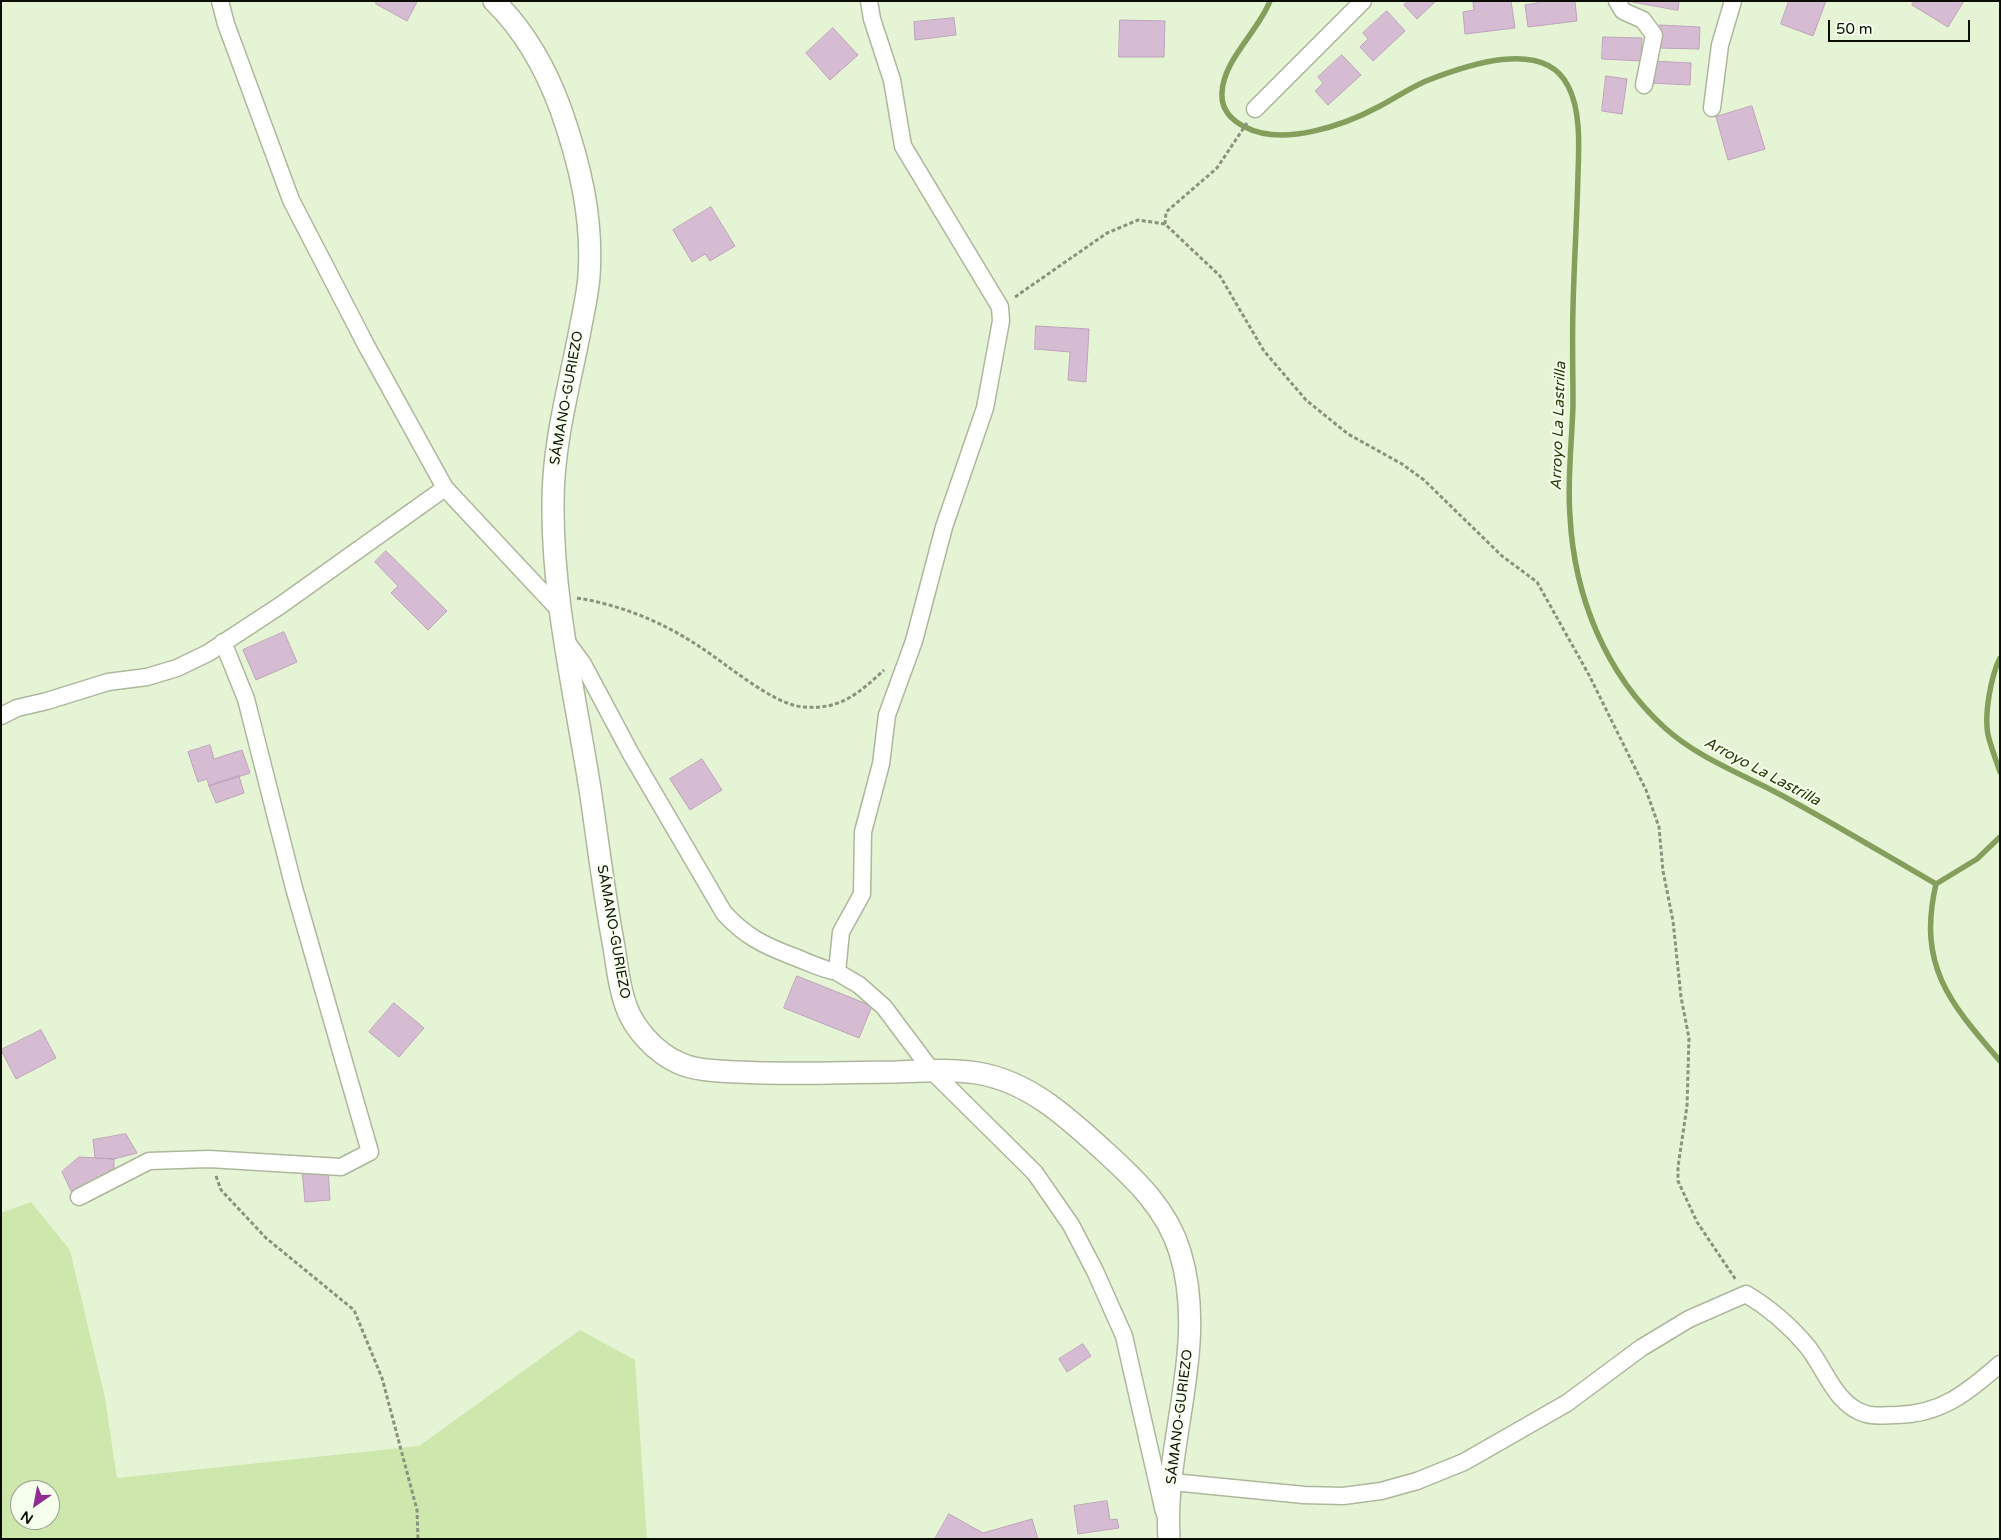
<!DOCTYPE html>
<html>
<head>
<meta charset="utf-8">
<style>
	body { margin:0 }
	#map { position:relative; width:2001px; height:1540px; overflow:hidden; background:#e6f4d6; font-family:"Varela Round",sans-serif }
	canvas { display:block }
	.frame { position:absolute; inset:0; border:2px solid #0a0e05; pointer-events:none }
	.north { position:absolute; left:10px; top:1480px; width:50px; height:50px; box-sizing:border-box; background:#f7ffed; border:1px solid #989f90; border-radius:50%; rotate:213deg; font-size:14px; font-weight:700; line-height:20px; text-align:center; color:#0a0e05 }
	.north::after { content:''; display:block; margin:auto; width:18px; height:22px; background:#932c90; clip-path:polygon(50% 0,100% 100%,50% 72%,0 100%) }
	.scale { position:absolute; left:1828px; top:20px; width:142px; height:22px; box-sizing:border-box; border:2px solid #0a0e05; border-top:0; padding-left:6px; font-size:15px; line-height:18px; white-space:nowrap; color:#0a0e05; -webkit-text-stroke:4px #f7ffed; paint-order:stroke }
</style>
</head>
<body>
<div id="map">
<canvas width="2001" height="1540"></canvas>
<div class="frame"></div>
<div class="north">N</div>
<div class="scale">50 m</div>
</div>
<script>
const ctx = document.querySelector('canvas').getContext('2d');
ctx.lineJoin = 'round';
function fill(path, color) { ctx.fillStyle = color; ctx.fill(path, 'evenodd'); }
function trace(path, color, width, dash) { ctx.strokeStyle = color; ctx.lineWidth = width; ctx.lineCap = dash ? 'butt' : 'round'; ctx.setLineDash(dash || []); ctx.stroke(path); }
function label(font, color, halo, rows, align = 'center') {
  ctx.font = font + ' "Varela Round",sans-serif'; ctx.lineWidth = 4; ctx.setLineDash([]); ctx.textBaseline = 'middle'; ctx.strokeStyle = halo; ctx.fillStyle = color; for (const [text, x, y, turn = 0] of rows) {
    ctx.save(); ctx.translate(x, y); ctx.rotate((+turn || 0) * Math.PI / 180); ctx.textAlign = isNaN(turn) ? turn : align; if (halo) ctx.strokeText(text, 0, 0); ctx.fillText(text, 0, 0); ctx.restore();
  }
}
fill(new Path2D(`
	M31,1202L70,1250L105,1398L117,1478L419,1446L580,1330L635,1360L647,1539H1V1213ZM20,1490H50V1520H20Z`), '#cee7ad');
trace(new Path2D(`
	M1270,1C1258,32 1223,60 1222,93C1221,109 1231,120 1245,127C1283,147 1345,125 1380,106C1395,98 1410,88 1426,81C1464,66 1544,37 1568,86C1581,110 1579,147 1578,174C1577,219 1574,263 1573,308C1572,340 1573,372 1573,405C1572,442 1567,479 1570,516C1574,595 1605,674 1665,728C1698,758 1742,774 1781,795C1833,823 1884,854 1936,884
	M2000,658C1991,676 1984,714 1988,735C1991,747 1996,760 2000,772
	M1936,884C1917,966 1950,1003 2000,1061
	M1936,884L1977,859L2000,837`), '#839f5b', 5.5);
const building = new Path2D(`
	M377,1H416L417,2L407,21L376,4Z
	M1408,1H1436L1417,19L1404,5Z
	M1485,1H1511L1515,28L1465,34L1463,12L1474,10L1473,3Z
	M1537,1H1575L1577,21L1528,27L1525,5L1537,3Z
	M1627,1H1679L1678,10Z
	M1789,1H1826L1813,36L1781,24Z
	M1914,1H1964L1948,27L1912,5Z
	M1387,11L1405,31L1373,61L1360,47L1368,39L1363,33Z
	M954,18L956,35L915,40L914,22Z
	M1120,20L1165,21L1164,57H1119Z
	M1660,25L1700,27L1699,49L1659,48Z
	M833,28L858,55L830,80L806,53Z
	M1603,37L1642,38L1641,61L1602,59Z
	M1342,55L1361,75L1328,105L1315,91L1323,83L1318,77Z
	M1651,61L1691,63L1690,85L1651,83Z
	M1606,76L1627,79L1622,114L1602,111Z
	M1752,106L1765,149L1728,160L1716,117Z
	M711,207L735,246L710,261L705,254L692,262L673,230Z
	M1036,326L1089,329L1086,382L1068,380L1070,352L1035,349Z
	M386,551L447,611L428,630L391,593L398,586L375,562Z
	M284,632L297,662L256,680L243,650Z
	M210,745L214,759L242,750L250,773L209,786L207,779L198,782L188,752Z
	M702,759L722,790L690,810L670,779Z
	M239,776L244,793L216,803L209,786Z
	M797,976L872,1006L859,1038L784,1008Z
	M394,1003L424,1028L399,1057L369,1032Z
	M41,1030L56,1058L16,1079L1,1050Z
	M126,1134L137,1153L114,1159L95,1158L93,1140Z
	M79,1157L114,1159V1173L72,1193L62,1172Z
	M328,1168L330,1200L305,1202L302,1170Z
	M1083,1344L1091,1356L1067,1372L1059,1359Z
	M1107,1501L1110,1520L1117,1519L1119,1528L1078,1534L1074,1506Z
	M949,1514L983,1533L1032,1519L1038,1539H935Z`);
fill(building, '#d5bcd3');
trace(building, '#bda4ba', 1);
const minor = new Path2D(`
	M220,1L226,24L291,200L366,345L445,488L561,612
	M869,1L872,19L892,80L903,146L1000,307L1001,321L985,408L944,527L914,641L887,715L881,764L863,832L862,894L841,932L837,972L859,985L884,1007L932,1071L1035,1173L1071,1225L1095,1271L1124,1336L1164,1512
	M1617,1L1623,11L1643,20L1654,35L1644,85
	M1712,108L1720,45L1733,1
	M1255,109L1363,1
	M566,641L583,664L631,754L724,913C745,936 763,945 792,956C808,962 821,969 837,972
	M1,716L17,708L47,701L108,682L147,677L177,668L208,653L281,605L445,488
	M79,1197L149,1161L209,1159L341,1167L370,1152L294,888L246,699L223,642
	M1172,1482L1304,1495L1343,1496L1381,1491L1417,1481L1464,1462L1567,1403L1641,1348L1689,1319L1746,1294C1768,1307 1790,1326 1807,1346C1825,1368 1835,1405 1866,1414C1875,1417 1887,1415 1897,1415C1941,1414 1967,1393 2000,1364`);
const tertiary = new Path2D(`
	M494,1C526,32 546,69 561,110C580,164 593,218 589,276C588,292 584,309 581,325C570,384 553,442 553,502C552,599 575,694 590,789C598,842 604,895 614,947C617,966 619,987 626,1006C634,1029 656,1053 679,1063C696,1071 719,1071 738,1072C791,1075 844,1072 897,1072C923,1071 951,1069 977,1073C1028,1081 1067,1117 1103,1150C1135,1179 1167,1209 1180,1252C1209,1347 1163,1444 1169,1539`);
trace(minor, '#abb89b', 19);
trace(tertiary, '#abb89b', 24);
trace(new Path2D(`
	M1165,224L1166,212L1217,168L1247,123
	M1015,297L1107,233L1138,220L1165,224L1220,276L1264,351L1306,400L1348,434L1402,464L1424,480L1502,556L1537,582L1589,675L1646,790L1659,827L1663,871L1673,921L1681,997L1689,1038L1687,1106L1678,1167V1181L1697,1222L1736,1280
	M577,598C621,605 663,622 700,647C727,664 773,705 804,707C841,710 859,693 884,670
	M216,1176L221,1190L266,1238L354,1310L382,1378L417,1510L418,1539`), '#89937e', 3, [4, 2.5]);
trace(minor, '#fff', 16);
trace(tertiary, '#fff', 21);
label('14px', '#0a0e05', '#f7ffed', [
	["SÁMANO-GURIEZO",567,398,-80],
	["SÁMANO-GURIEZO",613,932,80],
	["SÁMANO-GURIEZO",1180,1417,-83]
]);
label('italic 15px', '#283a06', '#f7ffed', [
	["Arroyo La Lastrilla",1559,426,-88],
	["Arroyo La Lastrilla",1762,772,28]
]);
</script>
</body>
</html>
